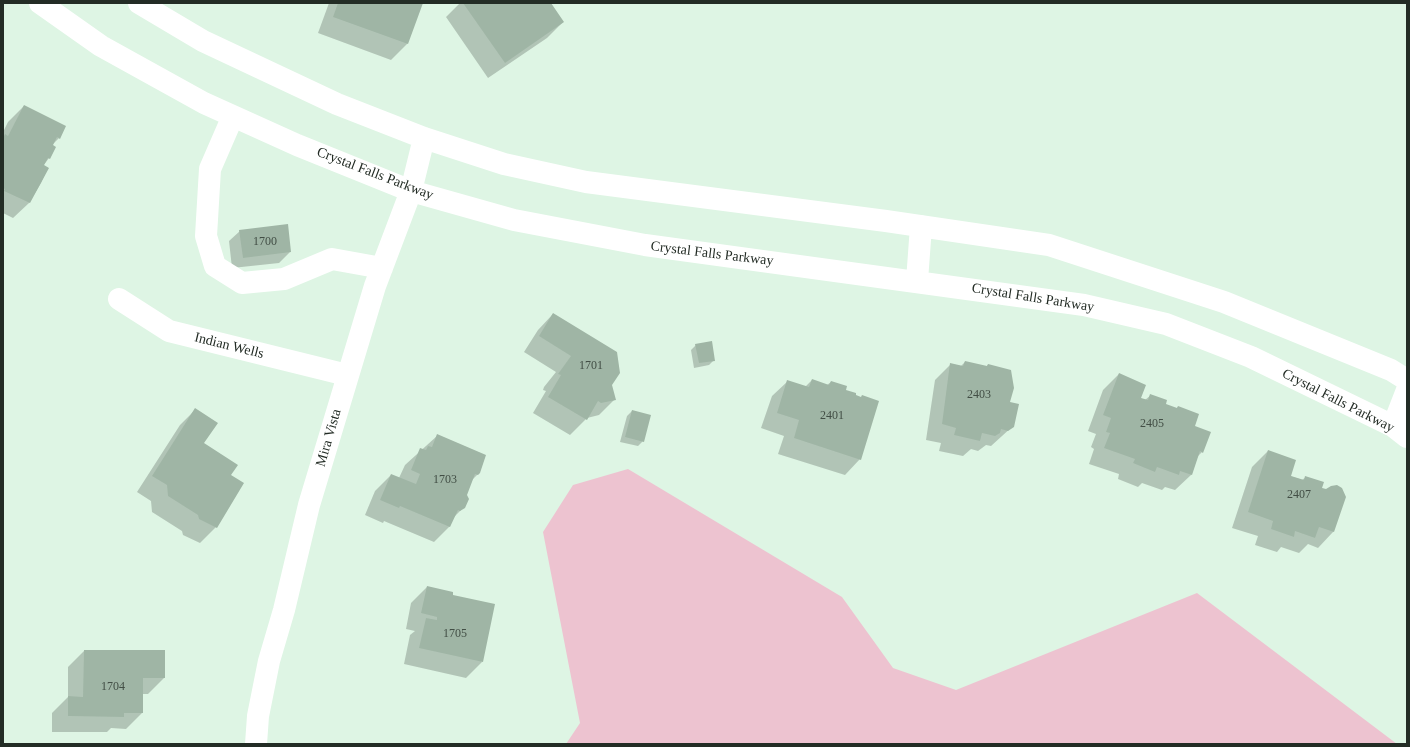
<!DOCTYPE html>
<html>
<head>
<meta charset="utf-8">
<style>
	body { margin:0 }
	#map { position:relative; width:1410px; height:747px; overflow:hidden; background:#def5e4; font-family:Georgia,serif }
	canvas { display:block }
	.frame { position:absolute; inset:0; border:4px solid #232c25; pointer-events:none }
</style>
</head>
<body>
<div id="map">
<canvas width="1410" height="747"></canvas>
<div class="frame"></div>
</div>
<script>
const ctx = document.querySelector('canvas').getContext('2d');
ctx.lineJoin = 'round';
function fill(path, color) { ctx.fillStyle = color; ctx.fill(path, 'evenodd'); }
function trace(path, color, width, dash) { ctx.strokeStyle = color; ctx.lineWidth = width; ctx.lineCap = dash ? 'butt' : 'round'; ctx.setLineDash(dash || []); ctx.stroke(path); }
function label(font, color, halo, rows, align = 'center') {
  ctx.font = font + ' Georgia,serif'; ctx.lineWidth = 3.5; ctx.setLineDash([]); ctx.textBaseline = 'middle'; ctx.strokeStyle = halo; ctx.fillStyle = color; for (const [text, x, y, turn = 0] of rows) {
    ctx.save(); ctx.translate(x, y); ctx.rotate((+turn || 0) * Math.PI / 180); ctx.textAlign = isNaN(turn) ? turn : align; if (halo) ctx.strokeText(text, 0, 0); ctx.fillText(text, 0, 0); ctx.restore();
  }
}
fill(new Path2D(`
	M628,469L842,597L893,668L956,690L1197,593L1397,744H566L580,723L543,532L573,485Z`), '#edc3d0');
fill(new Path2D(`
	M329,3H422L407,44L391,60L318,33Z
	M460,3H549L563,22L547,38L488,78L446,17Z
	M24,106L59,138L53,144L49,158L43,166L48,168L41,183L29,203L13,218L3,213V132L8,122Z
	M240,231L290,252L279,263L232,268L229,241Z
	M553,314L615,399L599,415L587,418L570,435L533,413L546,391L543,390L544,387L556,372L524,352L538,330Z
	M696,345L714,360L709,365L694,368L691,350Z
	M965,362L986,367L988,365L1009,402L1013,426L991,446L986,445L978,451L971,449L963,456L939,451L941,443L926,440L935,380L951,364L961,366Z
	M1119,374L1140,398L1145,400L1151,395L1164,405L1176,409L1178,407L1194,427L1202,452L1197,457L1191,475L1175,490L1165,487L1162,490L1142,483L1138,487L1118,479L1119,474L1089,464L1094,449L1091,447L1096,434L1088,431L1103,390Z
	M812,380L827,385L831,382L844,390L860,459L845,475L778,454L784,436L761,428L772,396L788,381L805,387Z
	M195,410L203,444L216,527L200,543L183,535L182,531L152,512L151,501L137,492L180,425Z
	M632,411L643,441L638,446L620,442L627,416Z
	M437,436L479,473L472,480L466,495L464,507L453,518L450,526L434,542L384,521L383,523L365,515L375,491L391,475L399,478L405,465Z
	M1268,451L1290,476L1302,480L1306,477L1321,488L1345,497L1333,532L1318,548L1308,544L1299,553L1281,547L1277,552L1255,545L1258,536L1232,528L1252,467Z
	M427,587L482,662L466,678L404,664L410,635L415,631L406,629L411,603Z
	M84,651H164V678L148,694H142V713L126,729L111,728L107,732H52V713L68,697V667Z`), '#0003');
fill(new Path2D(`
	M338,3H423L408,44L333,17Z
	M463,3H551L564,22L505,63Z
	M24,105L66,126L60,139L57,137L53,145L56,147L50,159L48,158L44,165L49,168L30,203L4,191L5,189L3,188V138L5,134L8,136Z
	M288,224L291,252L243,258L239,230Z
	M553,313L617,352L620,373L612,385L616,400L601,403L598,401L587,420L548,397L561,375L558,374L571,356L539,336Z
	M712,341L715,361L699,363L695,344Z
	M965,361L987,366L988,364L1011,370L1014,388L1010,402L1019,404L1014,427L1008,431L1001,429L1000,433L995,436L982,433L980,441L954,435L956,428L942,424L950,363L963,366Z
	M1119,373L1146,385L1141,398L1148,400L1150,394L1167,400L1166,404L1177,408L1178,406L1199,414L1195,426L1211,432L1203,453L1200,451L1192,475L1180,471L1179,475L1157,467L1155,472L1133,463L1135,459L1104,448L1110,433L1106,432L1111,418L1103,415Z
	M812,379L829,385L831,381L847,386L846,390L856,393V395L861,397L862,395L879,401L861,460L794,438L799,420L777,413L787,380L809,387Z
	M195,408L218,423L204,443L238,465L231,475L244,483L217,528L199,519L198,515L168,496L167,485L152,476Z
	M632,410L651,415L644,442L625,437Z
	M437,434L486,455L480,473L478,475L475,474L467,495L469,499L465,508L460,511L458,510L450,527L400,506L399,508L380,500L391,474L416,484L420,474L411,470L420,448L426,450L428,446L432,447Z
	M1268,450L1296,460L1291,476L1304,480L1305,476L1324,482L1322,488L1326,489L1331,486L1337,485L1342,488L1346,497L1334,532L1319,527L1315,538L1295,531L1294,537L1271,529L1273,521L1248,512Z
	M427,586L453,592V595L495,604L483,662L419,648L426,618L437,620V617L421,613Z
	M84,650H165V678H143V713H124V717L68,716V696L83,697Z`), '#9fb5a5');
trace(new Path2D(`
	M40,3L101,46L204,103L297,145L411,191L514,220L645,245L1084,305L1166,324L1251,357L1356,408L1393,426L1407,437
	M139,3L203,41L337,104L424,138L504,164L586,182L886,221L1049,245L1224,302L1391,370L1407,380
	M233,116L210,169L206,236L215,266L242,283L284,279L332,259L382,268
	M917,281L921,226
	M119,299L169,331L347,375
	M1393,426L1407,390
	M256,744L258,716L269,661L284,610L309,505L375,286L411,191L424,138`), '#fff', 22);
label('12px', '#424e45', null, [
	["1700",265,242],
	["1701",591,366],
	["2403",979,395],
	["2401",832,416],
	["2405",1152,424],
	["1703",445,480],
	["2407",1299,495],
	["1705",455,634],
	["1704",113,687]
]);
label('14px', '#232c25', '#fff', [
	["Crystal Falls Parkway",375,174,21],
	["Crystal Falls Parkway",712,254,7],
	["Crystal Falls Parkway",1033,298,9],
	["Indian Wells",229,346,14],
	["Crystal Falls Parkway",1338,401,27],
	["Mira Vista",329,438,-74]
]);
</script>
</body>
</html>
